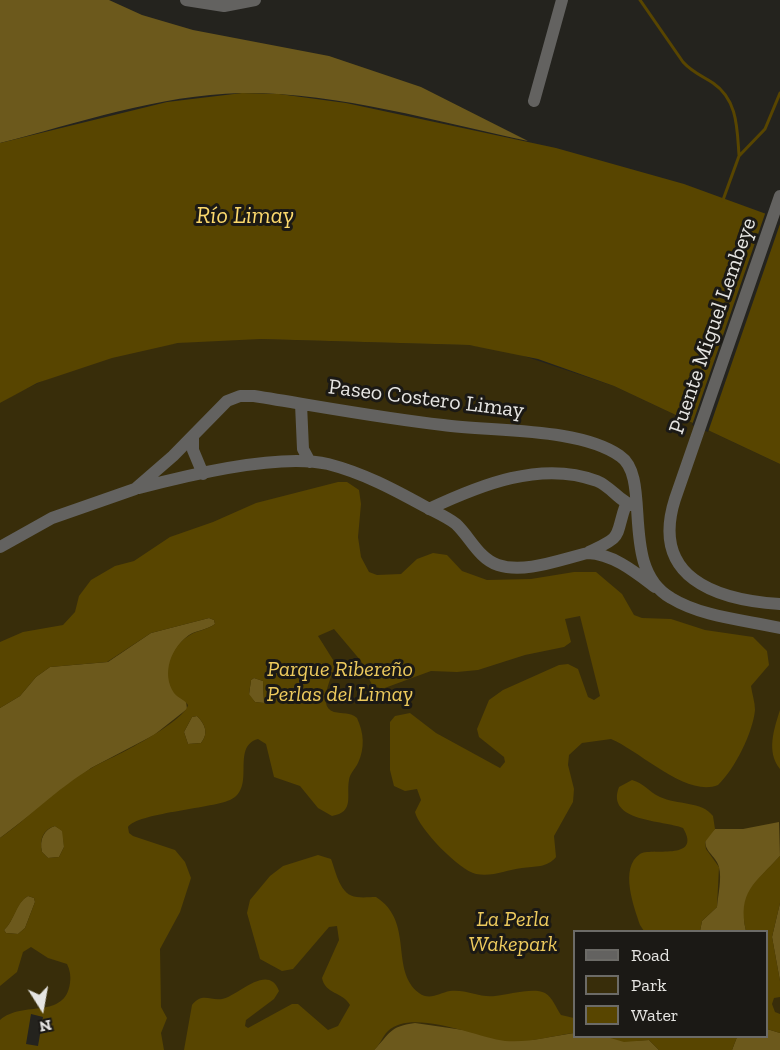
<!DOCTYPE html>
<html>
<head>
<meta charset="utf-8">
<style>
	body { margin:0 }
	#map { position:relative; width:780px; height:1050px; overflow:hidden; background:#24231e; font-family:"Zilla Slab",serif }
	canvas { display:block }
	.legend { position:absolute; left:573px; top:930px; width:195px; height:108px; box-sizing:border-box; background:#1b1915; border:2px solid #6c6b67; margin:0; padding:8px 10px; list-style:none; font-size:18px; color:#e6e5e2 }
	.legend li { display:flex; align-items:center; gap:12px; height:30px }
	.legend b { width:30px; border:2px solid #6c6b67 }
	.north { position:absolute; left:12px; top:978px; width:60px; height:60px; -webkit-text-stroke:4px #1b1915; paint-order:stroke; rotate:169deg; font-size:16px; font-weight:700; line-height:24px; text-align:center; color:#e6e5e2 }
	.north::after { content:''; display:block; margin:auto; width:21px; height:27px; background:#e6e5e2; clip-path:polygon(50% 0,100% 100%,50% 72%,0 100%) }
</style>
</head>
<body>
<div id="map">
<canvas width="780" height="1050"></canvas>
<ul class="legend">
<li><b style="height:8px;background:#636260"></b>Road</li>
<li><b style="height:16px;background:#382d0a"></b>Park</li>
<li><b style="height:16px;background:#584500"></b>Water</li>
</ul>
<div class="north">N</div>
</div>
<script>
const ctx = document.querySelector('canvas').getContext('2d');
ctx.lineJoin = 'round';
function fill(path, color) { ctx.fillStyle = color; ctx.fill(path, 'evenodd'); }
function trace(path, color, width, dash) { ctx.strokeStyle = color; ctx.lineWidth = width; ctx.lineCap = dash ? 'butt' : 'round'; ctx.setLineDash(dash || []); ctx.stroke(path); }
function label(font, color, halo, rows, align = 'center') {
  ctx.font = font + ' "Zilla Slab",serif'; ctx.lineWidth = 6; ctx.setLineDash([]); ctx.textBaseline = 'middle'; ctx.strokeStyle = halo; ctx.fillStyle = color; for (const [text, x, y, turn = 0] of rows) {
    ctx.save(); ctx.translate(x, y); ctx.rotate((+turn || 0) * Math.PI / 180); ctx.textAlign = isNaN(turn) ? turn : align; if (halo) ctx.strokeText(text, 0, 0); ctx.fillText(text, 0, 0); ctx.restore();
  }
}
fill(new Path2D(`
	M260,339L469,345L509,351L614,386L780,464V1050H0V403C48,373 121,351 178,343C205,339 233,339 260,339ZM574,932H766V1036H574Z`), '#382d0a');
fill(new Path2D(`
	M0,0H109L142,15L193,30L329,56L421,87L528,141C434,121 337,92 241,93C159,95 78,123 0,143Z
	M209,618L214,620L215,624C207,630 197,630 189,635C168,650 158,688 186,701L187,709L154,735L91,768L0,838V708L20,696L36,677L50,667L108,662L151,633Z
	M254,678L263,681L264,703L255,702L249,695L251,680Z
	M197,716C205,724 209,733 201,743L188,744L184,732L192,717Z
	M779,822L780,856C757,881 738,895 746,931H700L702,921L717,907C718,895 722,879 719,867C716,855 702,851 706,837L715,829H743Z
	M55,826L63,831L64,847L59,857L48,858L42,852C39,840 44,829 55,826Z
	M28,896L34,898L35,902L25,928L18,934L6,933L4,930C15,920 15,903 28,896Z
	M780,903V981L772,937Z
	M415,1023L532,1040L574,1033V1036L607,1037L631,1041L649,1040L659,1050H374C391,1033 388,1027 415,1023Z
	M767,1029L780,1033V1050H732L737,1037L766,1036Z`), '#6c591c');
fill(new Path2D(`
	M242,93L279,94L346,103L556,148L684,184L780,219V464L614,386L538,359L469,345L260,339L178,343L112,358L37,383L0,403V143L167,102Z
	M338,482H347L359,490L361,504L358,537L361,557L369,572L377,575L401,574L417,559L433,553L447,555L462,571L487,580L531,579L574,572H596L622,594L634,615L642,618L671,619L705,630L753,637L767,651L769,665L751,686C752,694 755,702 755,710C753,732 735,769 718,785C687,798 640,751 611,739L582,743L569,755L568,765L574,789L573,802L554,836L556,857C547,868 535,866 522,868C506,870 493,877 476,874C459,870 419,829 415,812L421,800L417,789L405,791L394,786L390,770V722L395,716L410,713L436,733L500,768L505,762L504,757L479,737L477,729L489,700L503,690L559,665L568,664L578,669L588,697L594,700L600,696L580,616L565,619L571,642L564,647L525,655L478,670L457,672L431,671L382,689L372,685L361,661L334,629L318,636L335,663C334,675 315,705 334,712C343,714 350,712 357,718C364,733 365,748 358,763C355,769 350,773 349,780C346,796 355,812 332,816L318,808L300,786L274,777L266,744L258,739C230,747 257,788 230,800C208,809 138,813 128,827L129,833L133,836L175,850L185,862L191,878L180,912L160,949L161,1007L167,1018L161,1033L164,1050H0V1020C23,1000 65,1020 70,983C71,976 70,970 67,964L48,958L31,947L23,952L17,972L0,986V838C35,813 70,776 109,759C125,752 185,720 188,705C184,699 178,698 174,693C161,674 171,646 190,635C198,630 207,630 215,624L214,620L209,618L151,633L107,662L50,667L36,677L20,696L0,708V642L23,632L63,625L75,612L79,596L91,580L115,566L134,561L170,537L213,522L256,503ZM254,678L263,681L264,703L255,702L249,694L251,680ZM197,716C205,724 209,733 201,743L188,744L184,732L192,717ZM55,826L62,831L64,847L59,857L48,858L42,852C39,840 43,829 55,826ZM28,896L34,898L35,902L25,928L18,934L6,933L4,930C15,920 16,903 28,896Z
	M780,710V769C766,752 774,729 780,710Z
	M632,780C644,783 649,792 660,797C677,805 702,801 713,816L715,829L705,842L706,849L719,867L717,907L702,921L700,931H644L640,925C634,907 619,868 640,854C649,847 703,862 683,828C664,820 605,822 619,787Z
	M318,855L331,859C336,872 340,896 357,897C363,898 370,897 376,897C415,922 389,970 419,993C430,1001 439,993 450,991C466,989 480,998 495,996C508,995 533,987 545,993C553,998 556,1008 561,1015L574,1018V1033C551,1036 529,1043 505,1041C476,1037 412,1008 388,1031C382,1037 380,1045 374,1050H184L192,1005C202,992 210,1001 222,999C237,997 268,962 279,991L274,999L246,1020L245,1026L248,1028L292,1004H298L328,1030L338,1026L350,1005C343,992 325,994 322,978L339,940L337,926L329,927L293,969L282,971L260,959L247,913L250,900L270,876L283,866Z
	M780,856V903L772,937L780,981V997L774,998L772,1004L775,1012L780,1014V1033L767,1029L766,932L746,931C737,892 755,883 780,856Z
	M607,1037H737L732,1050H659L649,1040L624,1042Z`), '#584500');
fill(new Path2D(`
	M766,211L780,216V224L708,432L692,425Z
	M31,1014L43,1017L38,1046L26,1044Z`), '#24231e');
trace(new Path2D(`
	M640,0L683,62C692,72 702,76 713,83C738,100 737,129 739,155
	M723,200L739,156L765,129L780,93`), '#584500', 3);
trace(new Path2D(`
	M186,0L224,6L255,0
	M534,101L562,0
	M780,196L675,499C650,577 715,600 780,604
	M301,404L303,449L310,462
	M193,436V450L203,474
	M139,488C188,475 280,453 328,464C363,473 393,489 424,506C435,512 447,517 456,524C470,537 479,559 498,565C525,574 561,559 588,553C613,554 635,572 655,587
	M429,509C480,485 541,460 597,481C612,487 620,503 635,506
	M0,547L52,518L135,489L173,456L227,401L240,396H254C317,406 380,418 443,425C492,432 579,427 620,456C653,478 618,568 671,598C702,617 745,620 780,628
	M589,552C625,535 614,538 626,504`), '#636260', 12);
label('22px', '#e6e5e2', '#1b1915', [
	["Puente Miguel Lembeye",713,326,-71],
	["Paseo Costero Limay",426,399,7]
]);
label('italic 22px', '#edca5d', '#1b1915', [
	["Parque Ribereño",340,670],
	["Perlas del Limay",340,695],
	["La Perla",513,920],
	["Wakepark",513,945]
]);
label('italic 24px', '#fbd86c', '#1b1915', [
	["Río Limay",245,216]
]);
</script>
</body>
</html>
